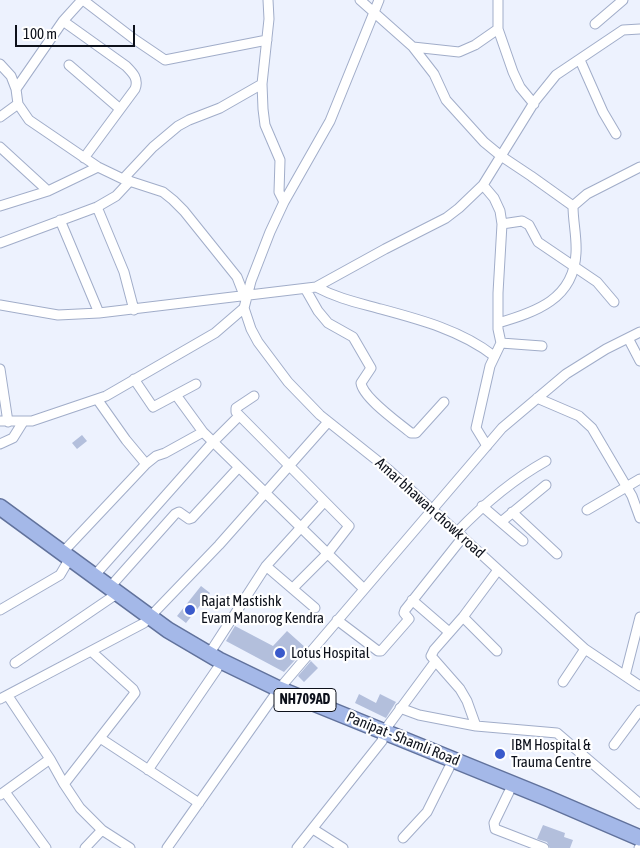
<!DOCTYPE html>
<html>
<head>
<meta charset="utf-8">
<style>
	body { margin:0 }
	#map { position:relative; width:640px; height:848px; overflow:hidden; background:#edf2fe; font-family:"Asap Condensed",sans-serif }
	canvas { display:block }
	.scale { position:absolute; left:15px; top:25px; width:120px; height:22px; box-sizing:border-box; border:2px solid #0d111b; border-top:0; padding-left:6px; font-size:15px; line-height:18px; white-space:nowrap; color:#0d111b; -webkit-text-stroke:4px #fff; paint-order:stroke }
</style>
</head>
<body>
<div id="map">
<canvas width="640" height="848"></canvas>
<div class="scale">100 m</div>
</div>
<script>
const ctx = document.querySelector('canvas').getContext('2d');
ctx.lineJoin = 'round';
function fill(path, color) { ctx.fillStyle = color; ctx.fill(path, 'evenodd'); }
function trace(path, color, width, dash) { ctx.strokeStyle = color; ctx.lineWidth = width; ctx.lineCap = dash ? 'butt' : 'round'; ctx.setLineDash(dash || []); ctx.stroke(path); }
function label(font, color, halo, rows, align = 'center') {
  ctx.font = font + ' "Asap Condensed",sans-serif'; ctx.lineWidth = 4.5; ctx.setLineDash([]); ctx.textBaseline = 'middle'; ctx.strokeStyle = halo; ctx.fillStyle = color; for (const [text, x, y, turn = 0] of rows) {
    ctx.save(); ctx.translate(x, y); ctx.rotate((+turn || 0) * Math.PI / 180); ctx.textAlign = isNaN(turn) ? turn : align; if (halo) ctx.strokeText(text, 0, 0); ctx.fillText(text, 0, 0); ctx.restore();
  }
}
fill(new Path2D(`
	M82,435L87,441L77,449L72,443Z
	M201,586L210,593L186,623L177,616Z
	M235,626L273,646L287,631L306,648L284,672L226,641Z
	M311,661L318,668L304,682L298,676Z
	M359,694L376,703L380,694L396,702L386,718L355,703Z
	M499,747L505,750L500,761L494,758Z
	M543,825L565,833L564,837L573,840L570,848H550L547,842L537,839Z`), '#b3bfdc');
const minor = new Path2D(`
	M83,0L134,39L165,60L267,40
	M268,0L269,19L262,84L263,109L265,125L280,160L279,192L284,202
	M360,0L413,47L434,74L446,100L484,142L501,156L531,176L573,206
	M498,0V29L513,72L520,87L534,104
	M63,21L126,66C133,73 139,79 135,89L84,158
	M595,24L623,0
	M413,47L459,52L475,45L498,29
	M580,60L603,112L616,134
	M0,64L11,76L16,89L18,104L29,120L98,167L123,179L163,192L173,200L184,211L237,277L244,295
	M69,65L120,109
	M16,89L63,21L82,0
	M0,117L18,104
	M0,147L48,191
	M123,179L153,147L178,126L189,120L220,108L262,84
	M483,185L494,198L500,211L502,224L498,293V329L501,343L490,366L476,428L487,446
	M0,206L48,191L98,167
	M97,207L124,272L134,310
	M60,220L99,313
	M502,224L522,221L529,225L538,242L597,282L614,302
	M0,243L97,207L116,196L130,181
	M316,287C337,298 355,302 377,308C418,319 461,330 494,356
	M306,290L318,311L328,323L353,337L371,368L361,383C363,398 399,423 411,433H416L444,402
	M0,305L58,315L99,313L316,287L385,249L446,218L459,208L483,185L535,101L556,75L623,30L640,29
	M244,308L251,329L258,342L288,382L320,415L389,470L585,649L640,686
	M498,323C536,312 574,299 576,253C577,237 573,222 573,206L587,194L640,167
	M628,338L640,361
	M501,343L542,346
	M0,369L8,422
	M134,379L153,407L196,384
	M176,395L203,432L364,589
	M254,396L236,408V412L349,526L328,553L293,588
	M537,398L579,416L592,428L632,496L640,518
	M97,399L126,440L146,464
	M0,421H32L106,396L215,333L244,308L251,281L270,232L284,202L330,121L379,0
	M0,444L13,438L23,422
	M482,506L523,541
	M587,510L640,479
	M512,512L557,554
	M501,522L546,485
	M457,532C484,504 512,480 546,461
	M63,552L146,464L156,456L165,453L203,432
	M266,566L315,608
	M95,575L213,442L239,416
	M110,587L175,514L179,512L189,519L192,518L239,467
	M412,600L449,632
	M0,610L60,575L70,558
	M463,617L497,651
	M337,620L378,651H381L409,619L404,613L405,610L463,537
	M209,654L266,566L324,502
	M15,663L118,593
	M625,676L640,617
	M563,682L585,649
	M8,696L50,759L64,784L80,808L102,830L130,848
	M0,699L144,623L219,545L328,422
	M400,708L419,715L476,726L557,733L640,804
	M476,726L467,701L460,689L431,656L434,650L463,617L498,570
	M100,738L199,803
	M614,745L640,710
	M148,770L217,669
	M64,784L135,693L133,689L91,651
	M5,792L46,848
	M509,792L494,823L495,829L544,848
	M0,795L50,759
	M313,829L343,848
	M403,838L427,812L449,768
	M85,848L102,830
	M167,848L279,689L502,428L566,374L606,349L640,332
	M297,848L382,741L384,731L435,662
	M639,848L640,847`);
const trunk = new Path2D(`
	M0,507L168,630L219,660L279,689L547,798L640,838`);
trace(minor, '#a1adc9', 11);
trace(trunk, '#61729c', 18);
trace(minor, '#fff', 9);
trace(trunk, '#a4b8e8', 15);
for (const [x, y, r, color] of [
	[190,610,6,"#3a5acb"],
	[280,653,6,"#3a5acb"],
	[500,754,6,"#3a5acb"]
]) { const dot = new Path2D(); dot.arc(x, y, r, 0, 2 * Math.PI); ctx.fillStyle = color; ctx.fill(dot); trace(dot, '#fff', 2); }
for (const [x, y, w] of [
	[305,700,62]
]) { const box = new Path2D(); box.roundRect(x - w / 2, y - 11.5, w, 23, 4); ctx.fillStyle = '#fff'; ctx.fill(box); trace(box, '#0d111b', 1); }
label('bold 14px', '#0d111b', null, [
	["NH709AD",305,700]
]);
label('15px', '#0d111b', '#fff', [
	["Amar bhawan chowk road",430,508,42],
	["Panipat - Shamli Road",403,739,22]
]);
label('15px', '#0d111b', '#fff', [
	["Rajat Mastishk",201,601],
	["Evam Manorog Kendra",201,618],
	["Lotus Hospital",291,653],
	["IBM Hospital &",511,745],
	["Trauma Centre",511,762]
], 'left');
</script>
</body>
</html>
